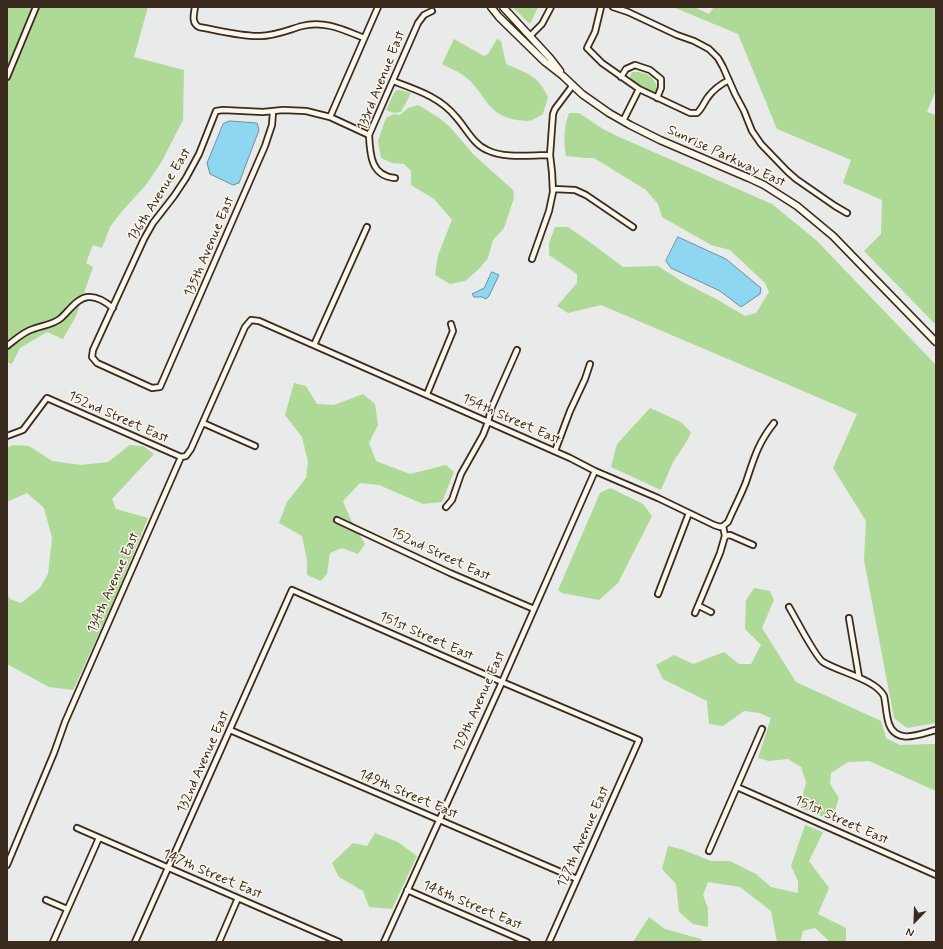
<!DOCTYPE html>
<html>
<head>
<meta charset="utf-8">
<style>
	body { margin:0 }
	#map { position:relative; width:943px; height:949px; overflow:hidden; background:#e9eaea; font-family:Mynerve,sans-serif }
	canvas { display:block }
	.frame { position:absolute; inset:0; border:8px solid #3b2a1e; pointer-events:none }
	.north { position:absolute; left:895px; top:901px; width:40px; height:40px; -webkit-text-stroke:3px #fbf7ec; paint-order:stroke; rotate:203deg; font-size:11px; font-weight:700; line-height:16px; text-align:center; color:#3b2a1e }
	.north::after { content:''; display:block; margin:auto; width:14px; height:18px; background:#3b2a1e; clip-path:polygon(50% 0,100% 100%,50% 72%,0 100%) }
</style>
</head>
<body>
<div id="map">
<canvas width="943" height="949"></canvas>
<div class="frame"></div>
<div class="north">N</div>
</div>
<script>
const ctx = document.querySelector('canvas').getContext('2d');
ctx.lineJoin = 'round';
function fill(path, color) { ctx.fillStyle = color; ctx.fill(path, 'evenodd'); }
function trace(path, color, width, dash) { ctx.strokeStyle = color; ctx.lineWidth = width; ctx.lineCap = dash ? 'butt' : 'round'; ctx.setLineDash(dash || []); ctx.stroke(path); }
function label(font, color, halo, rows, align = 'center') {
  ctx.font = font + ' Mynerve,sans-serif'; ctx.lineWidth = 3; ctx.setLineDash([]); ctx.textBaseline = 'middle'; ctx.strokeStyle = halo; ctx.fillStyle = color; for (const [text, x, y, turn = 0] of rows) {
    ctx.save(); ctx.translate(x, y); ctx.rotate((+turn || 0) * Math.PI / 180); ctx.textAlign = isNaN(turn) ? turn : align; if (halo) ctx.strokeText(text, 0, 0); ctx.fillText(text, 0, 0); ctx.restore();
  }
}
fill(new Path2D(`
	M7,7H148L134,57L184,70L183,120L162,161L146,185L123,210L110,227L102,248L93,245L86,263L93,267L76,316L63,339L47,332L20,348L12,364L7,362Z
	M512,7H538L530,24Z
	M673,7H694L709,14L714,7H936V90L927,112L936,115V325L864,251L881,234L882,200L843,183L851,160L777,129L738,34Z
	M454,39L484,56L488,54L497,39L501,41L506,64C528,74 537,74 548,97L543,114C531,121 531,122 517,120C485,115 486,92 464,76C458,71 449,68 442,64Z
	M632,72C644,71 656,76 657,89L656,91L653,92L631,80L630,77Z
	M397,90H400L411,93L401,112L394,113L386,110L394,93Z
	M418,105L438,117L450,127L474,155L513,190L514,198L504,228L493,240L488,258L479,269L465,281L450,284L435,275L438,255L452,220L434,199L411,185V171L404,164L392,163L381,158L378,141L386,118L394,114L400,115L408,108Z
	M569,113H579L603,129L617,136L772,204L816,240L936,365V723L907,728L894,718L864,560L866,521L833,468L857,414L601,305L568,313L557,306L577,283V274L549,255V243L555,227H568L591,243L623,267L658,266L681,281L718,300L745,316L756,313L769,292L765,283L730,250L711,245L662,217L658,204L646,190L594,158H586L566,156C563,141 564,127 569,113Z
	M294,383L306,386L317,404L334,405L363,394L375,404L378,425L369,443L376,461L410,474L446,465L454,472L442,502L423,504L379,485L360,483L343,501L349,516L365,544L358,554L342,548L330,553L327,574L321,581L307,575V560L302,536L279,523L287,502L306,478L308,462L302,437L285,415Z
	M650,408L681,422L691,432L687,441L673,462L661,490L611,467L617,444Z
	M13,445L29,446L52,461L81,465L108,462L130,445L143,446L154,454L112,499L116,509L148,518L112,605L73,690L49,687L7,664V595L10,599L21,603L40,588L48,574L52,538L44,508L27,493L7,502V448Z
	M610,488L643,504L652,516L618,583L599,600L562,593L558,590L600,493Z
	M754,588L770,591L774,600L762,628L796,682L881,721L886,738L900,745L936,744V791L869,761L848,762L831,773L830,784L839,798L832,820L800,808L806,782L801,767L788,759L769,761L758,758L771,718L759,713L744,711L723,726L709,724L707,701L663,679L656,665L674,655L693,664L724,652L739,664H751L761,645L745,629L746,600Z
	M805,825L823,832L809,861L829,888L818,914L846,928V942H830L815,928L803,931L800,942H777L771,911L740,887L708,882L703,895L708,908V927L693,924L679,912L676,884L662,869L668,846L681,849L711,861H730L756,874L771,887L798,893V881L791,866Z
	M375,833L398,842L417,856L392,909L369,907L363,891L339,877L332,863L353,843L367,846Z
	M649,917L665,929L701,939L703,942H633Z`), '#afd996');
const water = new Path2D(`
	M230,121L257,123L259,130L239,183L233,185L210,174L207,163L223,124Z
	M678,237L726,259L761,288L760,294L741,307L720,291L671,268L666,261Z
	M492,272L499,275L489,296L486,299L482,297H474L472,294L484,288Z`);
fill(water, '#8fd6f1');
trace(water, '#6d919d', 1);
const street = new Path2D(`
	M195,7C194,14 191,23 199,27C216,30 243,37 260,36C275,36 288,30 302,26C324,20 344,30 364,38
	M601,7L595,32L587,48L602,63L639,89L690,113H697C702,109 704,102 708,97C714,89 721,84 729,80
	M613,7L628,12L677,35L694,41L709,49L718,58L723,67L735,94L744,111L752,131L761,144L787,171L796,179L835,206L847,213
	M530,36L542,24L551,7
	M7,77L36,7
	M621,77L626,69L635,65L650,70L661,79V88L657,98
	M393,81C417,90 440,97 456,117C466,128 473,144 487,150C505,159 530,155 550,155
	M273,112L272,125L265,146L160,387L152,388L97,363L92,357L93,350L144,239L153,223L174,196L186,178L199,154L216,111L223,110L263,112L283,110L306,111L330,117L369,135
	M330,117L378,7
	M623,121L639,89
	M395,178C371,176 370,155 369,135L418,23L424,15L432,11
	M553,189L575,190L586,195L633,227
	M532,259L549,211L553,192L552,172L550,155L553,114L555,109L573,85
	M314,345L367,227
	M7,346C15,340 23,332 33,329C43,325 53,325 61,318C69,311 77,298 88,297C97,296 106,302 113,308
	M427,394L453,331L451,324
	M203,423L255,446
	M7,436L23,430L47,398L181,457
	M555,451L570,411L585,379L590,364
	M181,457L186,456L191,449L245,327L251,320L259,321L570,458L595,471L658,498L714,525L720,527L723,526L725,536L720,553L695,613
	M446,507L452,500L461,474L483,435L488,422L491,409L517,350
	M337,520L450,573L534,609
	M723,526L728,522C734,508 741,495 746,482C754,458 758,443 774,423
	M725,536L730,535L753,545
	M658,594L689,513
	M699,606L711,612
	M789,607C795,617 816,658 823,662C839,672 875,679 884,696C886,705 886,715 889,724C897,745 920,734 936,730
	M849,618L859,677
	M230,730L577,879
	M737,787L936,875
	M77,828L339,942
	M709,851L762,729
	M7,865L54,753L65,722L181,457
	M407,890L527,942
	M46,900L67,909
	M53,942L99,838
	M135,942L292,590L502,682L639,740L549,942
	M219,942L238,898
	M384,942L502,682L595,471`);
const secondary = new Path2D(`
	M491,7L499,17L545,62L563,76L582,94L609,113L630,125L660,140L749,178L764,185L797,206L833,236L936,342
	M503,7L550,58L560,71`);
trace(street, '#3b2a1e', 8);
trace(secondary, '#3b2a1e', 9);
trace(street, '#fbf7ec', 4.5);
trace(secondary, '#fbf7ec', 6);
label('14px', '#3b2a1e', '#fbf7ec', [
	["133rd Avenue East",382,81,-68],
	["Sunrise Parkway East",726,157,25],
	["136th Avenue East",160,195,-58],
	["135th Avenue East",210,247,-67],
	["152nd Street East",118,418,24],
	["154th Street East",511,420,24],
	["152nd Street East",440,555,25],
	["134th Avenue East",114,583,-66],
	["151st Street East",426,637,24],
	["129th Avenue East",480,702,-66],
	["132nd Avenue East",204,762,-66],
	["149th Street East",408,795,23],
	["151st Street East",841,821,24],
	["127th Avenue East",584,837,-66],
	["147th Street East",212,875,23],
	["148th Street East",472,906,23]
]);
</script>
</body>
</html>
